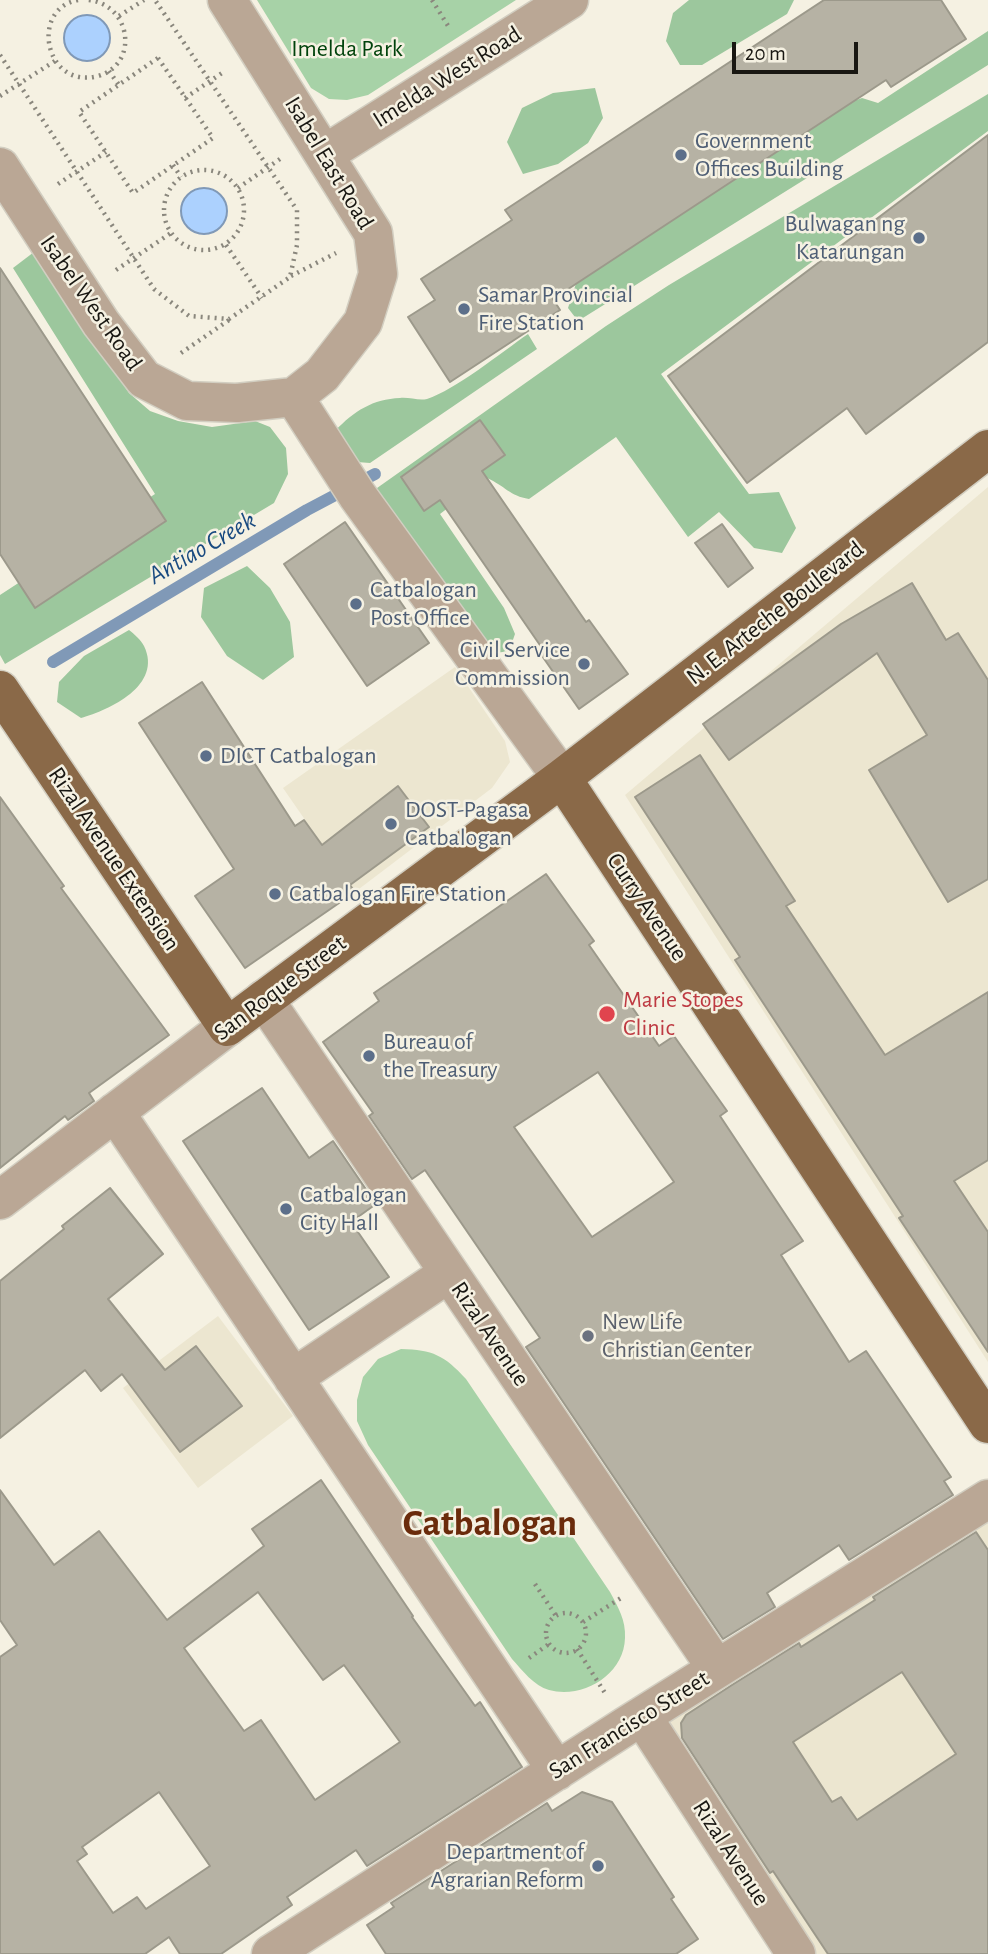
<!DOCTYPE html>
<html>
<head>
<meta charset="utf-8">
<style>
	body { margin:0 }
	#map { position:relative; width:988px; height:1954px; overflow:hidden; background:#f5f1e2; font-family:"Alegreya Sans",sans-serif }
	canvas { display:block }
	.scale { position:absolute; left:732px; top:42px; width:126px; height:32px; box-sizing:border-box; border:4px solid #191712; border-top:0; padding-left:9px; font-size:21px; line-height:24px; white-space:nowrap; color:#191712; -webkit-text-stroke:5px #f5f1e2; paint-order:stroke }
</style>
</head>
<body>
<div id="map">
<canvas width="988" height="1954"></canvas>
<div class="scale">20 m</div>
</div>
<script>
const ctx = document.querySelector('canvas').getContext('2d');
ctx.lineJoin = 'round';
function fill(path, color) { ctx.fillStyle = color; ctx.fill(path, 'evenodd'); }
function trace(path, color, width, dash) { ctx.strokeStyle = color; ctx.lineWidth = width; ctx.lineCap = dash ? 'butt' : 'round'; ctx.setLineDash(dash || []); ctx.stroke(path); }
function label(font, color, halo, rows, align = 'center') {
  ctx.font = font + ' "Alegreya Sans",sans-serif'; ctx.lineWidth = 5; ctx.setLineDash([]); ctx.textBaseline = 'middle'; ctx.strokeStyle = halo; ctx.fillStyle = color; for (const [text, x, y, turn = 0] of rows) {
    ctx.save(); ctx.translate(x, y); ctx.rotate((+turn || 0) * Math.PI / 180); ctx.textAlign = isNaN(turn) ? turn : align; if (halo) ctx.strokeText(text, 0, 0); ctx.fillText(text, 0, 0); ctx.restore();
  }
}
fill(new Path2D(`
	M988,487V1362L625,795Z
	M455,667L505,741L510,762L492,788L355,892L283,788Z
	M218,1316L293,1416L198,1488L123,1388Z
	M984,1516L988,1523V1954H814L663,1723Z`), '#ece6d0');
fill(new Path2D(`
	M257,0H516L368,95L347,100L329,99L311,88Z
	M401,1349C433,1350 444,1355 466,1379L610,1592C618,1607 626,1620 625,1638C624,1675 583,1699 549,1690C534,1686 522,1670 512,1659L368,1445L357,1421V1400L363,1377L378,1359Z`), '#a7d2a7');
fill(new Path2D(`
	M689,0H794L787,14L702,65H680L666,41L673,13Z
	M988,31V65L578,321L568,308L584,259L792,123L862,98L878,103Z
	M595,88L603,118L588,143L558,164L523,174L507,142L522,108L553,93Z
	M988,94V131L661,374L749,494L779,492L796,528L782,553L754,548L719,512L688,537L616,437L529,499C510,496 505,486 487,478L440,514L504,608L515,634L509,651L496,653L481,651L370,493L606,326L669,285Z
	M34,252L129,393L150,411L178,421L212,427L255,421L270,427L286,448L288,474L274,503L5,664L0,655V595L155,494L13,268Z
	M528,334L537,349L370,463L357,462L335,431C354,411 373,399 400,398C409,397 419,401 427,399C455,390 502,352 528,334Z
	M247,566L270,588L290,622L294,657L263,680L227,656L201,617L204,588Z
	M129,630C134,634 141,640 144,646C163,685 110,710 81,718L57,702L59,682L84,656Z`), '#9cc79d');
const water = new Path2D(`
	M64 38a23 23 0 1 1 46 0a23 23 0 1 1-46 0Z
	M181 211a23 23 0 1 1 46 0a23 23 0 1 1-46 0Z`);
fill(water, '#acd1fe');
trace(water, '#8099b7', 2);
trace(new Path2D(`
	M53,662L307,510L375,474`), '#8099b7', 12);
const building = new Path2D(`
	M824,0H941L966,39L891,87L886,80L553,299L560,310L450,382L408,317L435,300L421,279L512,220L505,210Z
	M988,135V342L866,434L847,408L747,483L668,376Z
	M0,268L166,521L35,608L0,554Z
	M480,420L505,455L482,471L586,622L589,620L628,674L579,709L540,653L544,651L440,500L424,511L401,477Z
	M345,522L429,643L367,686L284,564Z
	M722,524L753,568L728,587L695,543Z
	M912,583L946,640L958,633L988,680V879L948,902L869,770L927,735L877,653L729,760L703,724L841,624Z
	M202,682L295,826L304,820L322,845L398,786L429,827L350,885L355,892L245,968L195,896L234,869L139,723Z
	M700,755L795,901L786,906L885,1055L988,992V1160L954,1181L988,1232V1352L899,1218L903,1216L735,960L740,957L635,797Z
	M0,797L64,886L61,888L169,1035L89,1093L94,1101L68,1120L65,1116L0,1168Z
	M546,874L594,941L589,945L659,1046L674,1036L727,1111L720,1116L803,1241L781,1255L849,1362L866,1351L951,1477L944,1481L953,1495L849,1560L839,1545L767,1593L775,1607L723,1639L526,1347L540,1338L425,1170L412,1179L369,1116L373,1113L323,1042L379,1001L374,993ZM598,1072L674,1182L592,1237L514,1127Z
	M262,1088L309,1158L333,1141L376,1204L351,1222L389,1277L309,1330L183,1141Z
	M110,1188L163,1254L108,1299L165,1370L196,1346L242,1406L180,1452L122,1374L101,1391L85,1370L0,1438V1281L64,1229L62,1226Z
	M321,1480L413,1616L412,1617L475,1706L480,1702L522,1767L367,1866L356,1850L287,1897L292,1905L221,1954H180L169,1937L145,1954H0V1657L17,1645L0,1620V1490L54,1565L99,1531L167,1620L264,1546L252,1529ZM258,1592L323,1680L344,1665L400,1742L315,1800L261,1720L244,1731L184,1648ZM159,1792L210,1866L146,1909L137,1897L113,1913L77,1861L87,1854L82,1847Z
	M976,1532L988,1550V1954H828L773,1871L770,1873L682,1738L681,1723L686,1715L732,1685L799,1643L801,1647L875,1600L873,1597ZM902,1672L956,1754L857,1820L841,1797L832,1802L793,1742Z
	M582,1792L612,1802L674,1897L671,1899L698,1939L676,1954H386L367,1925L394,1907L391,1903L547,1803L552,1811Z`);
fill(building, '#b6b2a4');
trace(building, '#9c998b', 2);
const minor = new Path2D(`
	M227,0L373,233L378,274L363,322L322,375L294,397
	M325,154L569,0
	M0,167L101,323L144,379L187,401L237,403L294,397
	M294,397L357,495L562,778
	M264,999L717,1669
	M115,1112L557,1771
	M0,1200L227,1027
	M293,1378L449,1273
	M642,1716L796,1954
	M271,1954L626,1726L988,1499`);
const major = new Path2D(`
	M0,690L227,1027L562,778L988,449
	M562,778L988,1424`);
trace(minor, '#d2cec1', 41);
trace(major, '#d2cec1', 41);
trace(new Path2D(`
	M78,0C29,9 45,90 98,76C140,64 131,4 88,0
	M432,0L450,29
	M119,16L144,0
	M0,55L154,289L189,316L229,319L290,277L297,245V210L155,0
	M158,58L213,138L133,193L79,112Z
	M109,71L119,85
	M0,96L55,61
	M185,98L225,71
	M173,165L181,177
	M164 210a40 40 0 1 1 80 0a40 40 0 1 1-80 0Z
	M58,184L106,152
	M238,188L280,159
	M226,245L262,298
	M116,270L171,233
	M291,276L336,253
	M181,353L229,320
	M535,1584L556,1616
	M546 1633a20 20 0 1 1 40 0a20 20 0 1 1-40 0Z
	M583,1622L621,1598
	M577,1649L605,1693
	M529,1658L549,1644`), '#8a877d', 4.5, [2, 5]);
trace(minor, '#baa795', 38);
trace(major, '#8a6948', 38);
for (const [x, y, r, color] of [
	[681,155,7,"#5c6f8a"],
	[919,238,7,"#5c6f8a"],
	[464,309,7,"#5c6f8a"],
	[356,604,7,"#5c6f8a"],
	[584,664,7,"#5c6f8a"],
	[206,756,7,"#5c6f8a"],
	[391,824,7,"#5c6f8a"],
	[275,894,7,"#5c6f8a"],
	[607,1014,9,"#e0444e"],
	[369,1056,7,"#5c6f8a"],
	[286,1209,7,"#5c6f8a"],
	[588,1336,7,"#6b7280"],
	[598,1866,7,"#5c6f8a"]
]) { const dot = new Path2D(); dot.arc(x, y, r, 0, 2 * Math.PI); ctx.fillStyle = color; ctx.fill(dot); trace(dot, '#f5f1e2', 2.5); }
label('24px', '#00420b', '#f5f1e2', [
	["Imelda Park",347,49]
]);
label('24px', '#191712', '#f5f1e2', [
	["Imelda West Road",447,77,-32],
	["Isabel East Road",329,163,59],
	["Isabel West Road",91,303,55],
	["N. E. Arteche Boulevard",775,613,-38],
	["Rizal Avenue Extension",114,859,56],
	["Curry Avenue",647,907,56],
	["San Roque Street",280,988,-37],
	["Rizal Avenue",490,1334,56],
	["San Francisco Street",629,1725,-32],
	["Rizal Avenue",731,1853,57]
]);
label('24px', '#4e5e75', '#f5f1e2', [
	["Government",695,141],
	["Offices Building",695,169],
	["Bulwagan ng",905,224,"right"],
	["Katarungan",905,252,"right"],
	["Samar Provincial",478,295],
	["Fire Station",478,323],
	["Catbalogan",370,590],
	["Post Office",370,618],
	["Civil Service",570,650,"right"],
	["Commission",570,678,"right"],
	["DICT Catbalogan",220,756],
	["DOST-Pagasa",405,810],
	["Catbalogan",405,838],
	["Catbalogan Fire Station",289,894],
	["Bureau of",383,1042],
	["the Treasury",383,1070],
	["Catbalogan",300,1195],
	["City Hall",300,1223],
	["Department of",584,1852,"right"],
	["Agrarian Reform",584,1880,"right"]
], 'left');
label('24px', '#be3a42', '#f5f1e2', [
	["Marie Stopes",623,1000],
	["Clinic",623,1028]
], 'left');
label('24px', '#5b616d', '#f5f1e2', [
	["New Life",602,1322],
	["Christian Center",602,1350]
], 'left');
label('italic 26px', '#194a80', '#f5f1e2', [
	["Antiao Creek",202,548,-30]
]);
label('bold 38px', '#6a2b0b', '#f5f1e2', [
	["Catbalogan",490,1524]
]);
</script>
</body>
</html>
